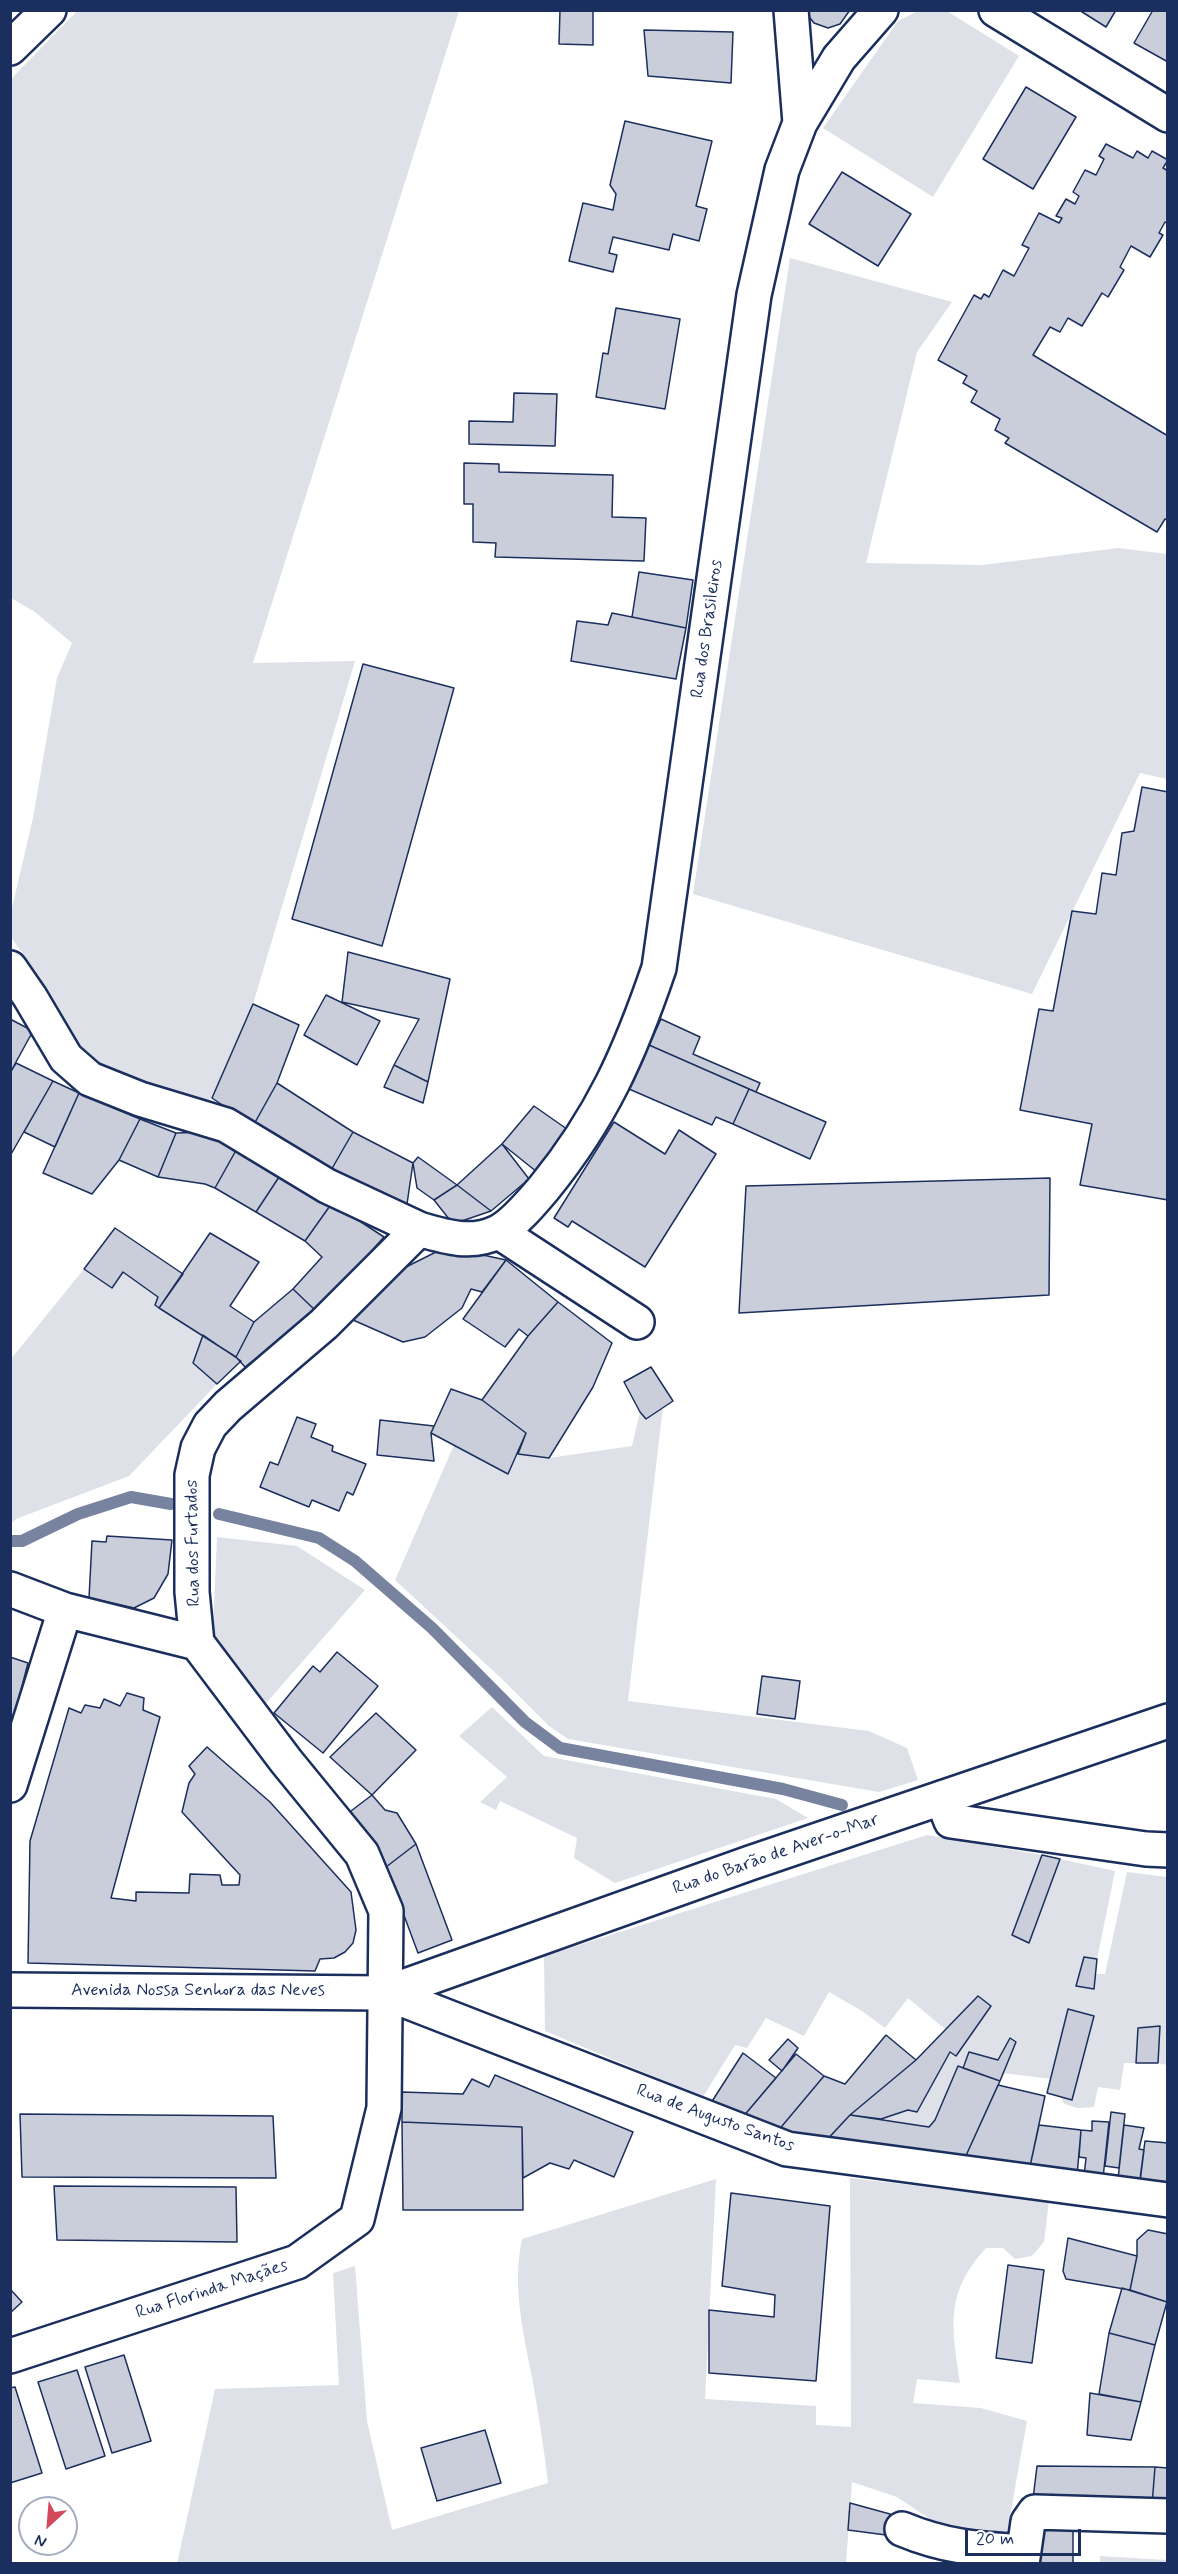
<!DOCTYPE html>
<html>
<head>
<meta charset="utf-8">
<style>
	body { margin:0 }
	#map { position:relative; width:1178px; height:2574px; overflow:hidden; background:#fff; font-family:Mynerve,sans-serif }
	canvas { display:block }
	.frame { position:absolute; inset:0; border:12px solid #1b2f5e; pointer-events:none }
	.north { position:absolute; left:18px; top:2496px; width:60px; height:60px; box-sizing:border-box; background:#fff; border:2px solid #a4acbf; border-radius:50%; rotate:206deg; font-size:16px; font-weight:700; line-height:24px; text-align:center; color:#1b2f5e }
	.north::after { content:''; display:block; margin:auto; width:21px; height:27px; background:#d1495b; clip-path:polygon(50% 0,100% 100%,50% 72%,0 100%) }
	.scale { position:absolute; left:965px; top:2529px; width:116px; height:27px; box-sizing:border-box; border:3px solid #1b2f5e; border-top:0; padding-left:8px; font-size:18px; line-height:21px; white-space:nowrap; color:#1b2f5e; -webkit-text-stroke:4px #fff; paint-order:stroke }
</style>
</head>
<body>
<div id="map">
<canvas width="1178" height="2574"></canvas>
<div class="frame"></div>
<div class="north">N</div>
<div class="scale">20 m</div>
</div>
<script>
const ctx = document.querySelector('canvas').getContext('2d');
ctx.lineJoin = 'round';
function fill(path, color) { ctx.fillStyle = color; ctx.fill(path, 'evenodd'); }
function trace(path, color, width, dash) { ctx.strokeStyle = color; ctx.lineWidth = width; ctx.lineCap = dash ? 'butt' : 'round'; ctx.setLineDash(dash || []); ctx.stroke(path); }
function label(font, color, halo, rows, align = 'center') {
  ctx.font = font + ' Mynerve,sans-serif'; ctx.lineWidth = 4.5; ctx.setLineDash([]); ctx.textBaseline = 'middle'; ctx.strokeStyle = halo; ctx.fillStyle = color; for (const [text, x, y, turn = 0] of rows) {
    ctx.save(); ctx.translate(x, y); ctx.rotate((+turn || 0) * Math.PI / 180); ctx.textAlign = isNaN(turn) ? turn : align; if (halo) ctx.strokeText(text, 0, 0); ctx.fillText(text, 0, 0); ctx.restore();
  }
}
fill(new Path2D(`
	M77,11H459L253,663L355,661L253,1004L212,1098L205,1102L105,1071L84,1056L39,977L11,937V912L33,818L57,678L72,643L35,612L11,598V79Z
	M918,11H947L1019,56L933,197L823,128L898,21Z
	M790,258L952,302L917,352L866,563L983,565L1118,548L1167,554V779L1140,773L1032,994L693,894Z
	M84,1269L112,1288L123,1272L158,1297L155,1305L203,1335L194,1363L217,1384L129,1476L16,1519L11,1523V1359Z
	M663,1407L628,1701L869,1731L907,1748L918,1780L879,1792L568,1739L549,1726L502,1679L395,1580L454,1445L508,1474L518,1454L549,1458L632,1446L640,1412L646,1419Z
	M217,1537L297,1546L365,1590L261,1709L216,1649L213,1628Z
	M492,1707L544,1756L776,1799L808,1818L615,1883L574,1858L577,1838L500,1801L496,1810L480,1802L507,1777L459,1736Z
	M927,1835L1042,1855L1012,1935L1029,1943L1060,1859L1115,1871L1097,1959L1084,1957L1076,1985L1093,1989L1095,1974H1105L1127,1872L1167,1877V2065L1158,2063L1160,2026L1138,2028L1136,2063H1124L1120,2090L1098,2087L1094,2107L1077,2108L1064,2104L1061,2097L1072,2100L1094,2016L1068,2009L1051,2079L1003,2073L1016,2042L998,2060L969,2052L935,2120L929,2127L881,2119L908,2110L917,2112L950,2052L957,2055L991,2006L946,2030L908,1998L885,2028L862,2011L829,1992L804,2036L766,2018L747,2048L735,2045L703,2097L545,2031L544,1956Z
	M850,2178L1049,2201L1044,2242L1032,2256L1015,2259L1003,2248H986C944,2294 952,2326 960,2383L917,2379L913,2403L981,2408L1027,2421L1007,2533L936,2523L897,2497L852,2482L846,2563L177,2564L215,2389L339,2385L333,2273L355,2266L367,2421L392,2530L548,2483C544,2447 538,2412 532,2377C523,2331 512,2287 522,2239L716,2179L705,2399L816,2406V2425L851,2427Z
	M1100,2556L1167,2560V2563H1100Z`), '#dee1e7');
trace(new Path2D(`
	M219,1514L319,1538L355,1561L432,1628L525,1722L560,1748L783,1789L842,1805
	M10,1541H22L78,1514L131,1497L171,1504`), '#77839f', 12);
const building = new Path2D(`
	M560,10H593V45L559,44Z
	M807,10H850L840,24L828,28L814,23L807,14Z
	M1079,10H1116L1106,27Z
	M1153,10H1168V62L1134,43Z
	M644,30L733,32L731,83L648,76Z
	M1026,87L1076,117L1033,189L983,159Z
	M625,121L712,141L696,206L707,209L699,241L673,234L669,250L613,237L609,253L617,255L613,272L569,261L583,203L613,210L616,194L610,185Z
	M1106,144L1133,158L1137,151L1148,158L1152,151L1168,160L1163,168L1168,171V224L1165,222L1159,233L1163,235L1150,257L1131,246L1120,267L1124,270L1108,297L1102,293L1082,326L1068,318L1060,332L1050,327L1033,355L1168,436V520L1165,519L1157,532L1005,443L1009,438L995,430L1000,419L971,402L977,391L963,383L967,376L938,360L974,295L981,299L984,294L989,297L1003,270L1014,276L1029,248L1022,245L1039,213L1059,223L1062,218L1056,216L1066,199L1075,204L1079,196L1073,192L1085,170L1096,175L1104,159L1099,156Z
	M842,172L911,214L878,266L809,224Z
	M616,308L680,319L665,409L596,397L603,353L608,354Z
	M514,393L557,394L555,446L469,444V421L513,422Z
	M464,463L499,464V472L613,475L612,517L646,518L644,561L495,557L496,543L473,542V504H464Z
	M639,572L693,580L686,628L632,617Z
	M612,613L686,628L676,679L571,661L577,621L608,625Z
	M363,664L454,688L382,946L292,919Z
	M1142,787L1168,792V1200L1080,1185L1092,1124L1020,1110L1039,1009L1053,1011L1072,911L1096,914L1102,873L1116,875L1122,833L1134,831Z
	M348,952L450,979L428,1082L394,1065L419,1019L342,1002Z
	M326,995L380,1021L357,1065L304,1035Z
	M253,1004L299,1025L277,1083L253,1126L212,1098Z
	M10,1019L33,1031L10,1073Z
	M661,1019L700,1037L693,1054L760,1083L756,1092L649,1045Z
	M649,1045L749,1089L733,1124L716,1117L712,1125L629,1089Z
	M16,1063L53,1081L10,1156V1073Z
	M394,1065L428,1082L423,1103L384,1087Z
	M53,1081L79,1093L55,1147L24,1132Z
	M277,1083L353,1132L330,1172L253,1126Z
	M749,1089L826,1122L810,1159L733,1124Z
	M79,1093L140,1119L119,1160L92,1194L43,1173Z
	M534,1106L574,1134L537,1172L502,1144Z
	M140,1119L176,1133L158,1177L119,1160Z
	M614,1122L665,1154L679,1130L716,1154L645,1267L572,1221L568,1227L554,1218Z
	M204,1132L239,1145L215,1188L205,1184L158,1177L176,1133Z
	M353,1132L413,1163L407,1204L330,1172Z
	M502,1144L529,1179L491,1211L457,1185Z
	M239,1145L281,1174L256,1212L215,1188Z
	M418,1157L457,1185L434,1200L417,1188L413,1163Z
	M281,1174L332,1203L305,1241L256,1212Z
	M1050,1178L1049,1295L739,1313L746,1186Z
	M457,1185L491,1211L453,1224L434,1200Z
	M332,1203L384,1237L317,1312L293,1289L322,1257L305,1241Z
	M115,1228L183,1274L159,1308L155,1305L158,1297L123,1272L112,1288L84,1269Z
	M210,1233L259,1262L230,1306L254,1322L236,1357L159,1308Z
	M446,1247L506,1260L482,1292L471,1289L462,1308L425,1337L403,1342L353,1320L406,1267Z
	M506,1260L558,1302L528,1336L519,1329L505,1347L463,1319Z
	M293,1289L317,1312L245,1367L236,1357L254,1322Z
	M558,1302L612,1343L593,1387L549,1458L518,1454L526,1433L482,1400L528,1336Z
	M203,1335L241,1361L217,1384L193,1363Z
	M651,1367L673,1401L646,1419L640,1412L624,1382Z
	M451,1389L482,1400L526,1433L508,1474L431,1433Z
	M297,1417L316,1424L311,1437L333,1446L332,1451L366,1464L353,1495L347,1492L339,1511L312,1500L309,1507L260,1487L270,1462L278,1465Z
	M380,1420L434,1426L431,1433L434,1461L377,1455Z
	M107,1536L172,1540L168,1574L154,1598L134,1608L89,1598L92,1541L106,1542Z
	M337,1652L378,1686L323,1753L274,1713L313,1666L320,1672Z
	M10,1657L28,1663L10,1733Z
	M762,1676L800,1681L795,1719L757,1714Z
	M127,1693L144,1698L143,1710L160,1717L111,1898L136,1901V1892L189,1893L190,1874L220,1875L222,1885H239L240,1875L182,1812L189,1783L195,1774L189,1766L207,1747L270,1802L351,1892L356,1930L353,1943L345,1952L334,1958L320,1959L315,1971L28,1963L30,1841L69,1708L81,1713L85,1705L100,1708L104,1699L120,1706Z
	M376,1713L416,1750L372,1795L330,1757Z
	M372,1795L385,1810L397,1813L416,1844L386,1867L347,1814Z
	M416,1844L452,1940L418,1953L386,1867Z
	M1042,1855L1060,1859L1029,1943L1012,1935Z
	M1084,1957L1097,1959L1094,1989L1076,1986Z
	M978,1996L991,2006L956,2056L950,2052L917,2112L908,2110L881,2119L850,2115L916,2060Z
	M1068,2009L1094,2016L1072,2100L1047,2093Z
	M1160,2026L1158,2063H1136L1138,2028Z
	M886,2035L916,2060L850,2115L820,2147L777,2132L824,2076L845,2084Z
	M1010,2038L1016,2042L1000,2081L963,2068L969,2052L998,2060Z
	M788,2039L798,2048L782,2071L769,2060Z
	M743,2053L776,2078L742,2118L709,2106Z
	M796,2054L824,2076L777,2132L742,2118Z
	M958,2066L1000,2081L964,2160L824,2143L850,2115L929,2127L935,2120Z
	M495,2075L633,2132L614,2177L574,2160L569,2169L550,2163L523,2178L522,2127L402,2122V2092L463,2094L472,2079L489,2087Z
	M998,2085L1045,2096L1029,2171L964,2160Z
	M1111,2112L1125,2114L1119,2168L1105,2166Z
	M20,2114L273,2116L276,2178L22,2177Z
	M1092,2121L1109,2122L1103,2178L1084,2176L1086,2158L1079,2157L1081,2130L1092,2131Z
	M402,2122L522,2127L523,2210H403Z
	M1039,2125L1081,2130L1077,2176L1029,2171Z
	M1124,2125L1144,2128L1139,2149L1144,2150L1140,2182L1118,2179Z
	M1145,2141L1168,2143V2182L1140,2179Z
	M54,2186L236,2187L237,2242L57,2240Z
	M731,2193L830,2206L816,2381L709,2373V2310L774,2317L775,2295L722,2286Z
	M1148,2230L1168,2234L1167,2302L1130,2290L1137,2256V2240Z
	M1068,2238L1137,2256L1130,2290L1066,2279L1063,2271Z
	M1008,2265L1044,2270L1032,2363L996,2358Z
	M1122,2288L1167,2302L1155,2345L1109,2333Z
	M10,2289L22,2302L10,2313Z
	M1109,2333L1155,2345L1141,2402L1099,2394Z
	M124,2355L151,2441L112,2453L85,2367Z
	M77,2370L105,2456L66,2469L38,2382Z
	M15,2387L42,2473L10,2483V2388Z
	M1090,2393L1141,2402L1131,2440L1087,2435Z
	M485,2430L501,2483L437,2501L421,2448Z
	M1037,2466L1155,2467L1152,2505L1033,2499Z
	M1155,2467L1168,2468V2506L1152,2505Z
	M850,2503L890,2514L886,2535L848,2530Z
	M1073,2525V2564H1038L1037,2527Z`);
fill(building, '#caceda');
trace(building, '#1b2f5e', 1.5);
const street = new Path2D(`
	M791,10L800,123
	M996,10L1168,115
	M10,48L49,10
	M10,968L30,997L66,1058L90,1079L140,1099L226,1125L327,1186L419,1229
	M499,1232L637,1322
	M10,1589L65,1610L197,1643
	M10,1785L65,1610
	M942,1798L951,1821L1146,1849L1168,1850
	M386,1993L787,2149L1168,2200
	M10,2356L297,2262L357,2219L384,2108L386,1911L362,1854L286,1761L197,1643L192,1592V1475L198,1448L210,1425L228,1406L324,1324L419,1229C446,1237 471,1245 498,1232C513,1225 533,1201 544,1188C602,1117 630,1053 659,968L754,295L782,170L800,123L839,58L881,10
	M902,2529C945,2547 977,2549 1023,2552
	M1022,2564L1028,2522L1035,2512L1168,2516`);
const secondary = new Path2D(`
	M10,1990L386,1993L750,1863L1168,1721`);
trace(street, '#1b2f5e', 38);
trace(secondary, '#1b2f5e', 38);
trace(street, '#fff', 33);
trace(secondary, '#fff', 33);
label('18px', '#1b2f5e', '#fff', [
	["Rua dos Brasileiros",708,629,-82],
	["Rua dos Furtados",194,1543,-91],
	["Rua do Barão de Aver-o-Mar",776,1855,-19],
	["Avenida Nossa Senhora das Neves",198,1991],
	["Rua de Augusto Santos",715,2119,20],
	["Rua Florinda Maçães",212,2290,-18]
]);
</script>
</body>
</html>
